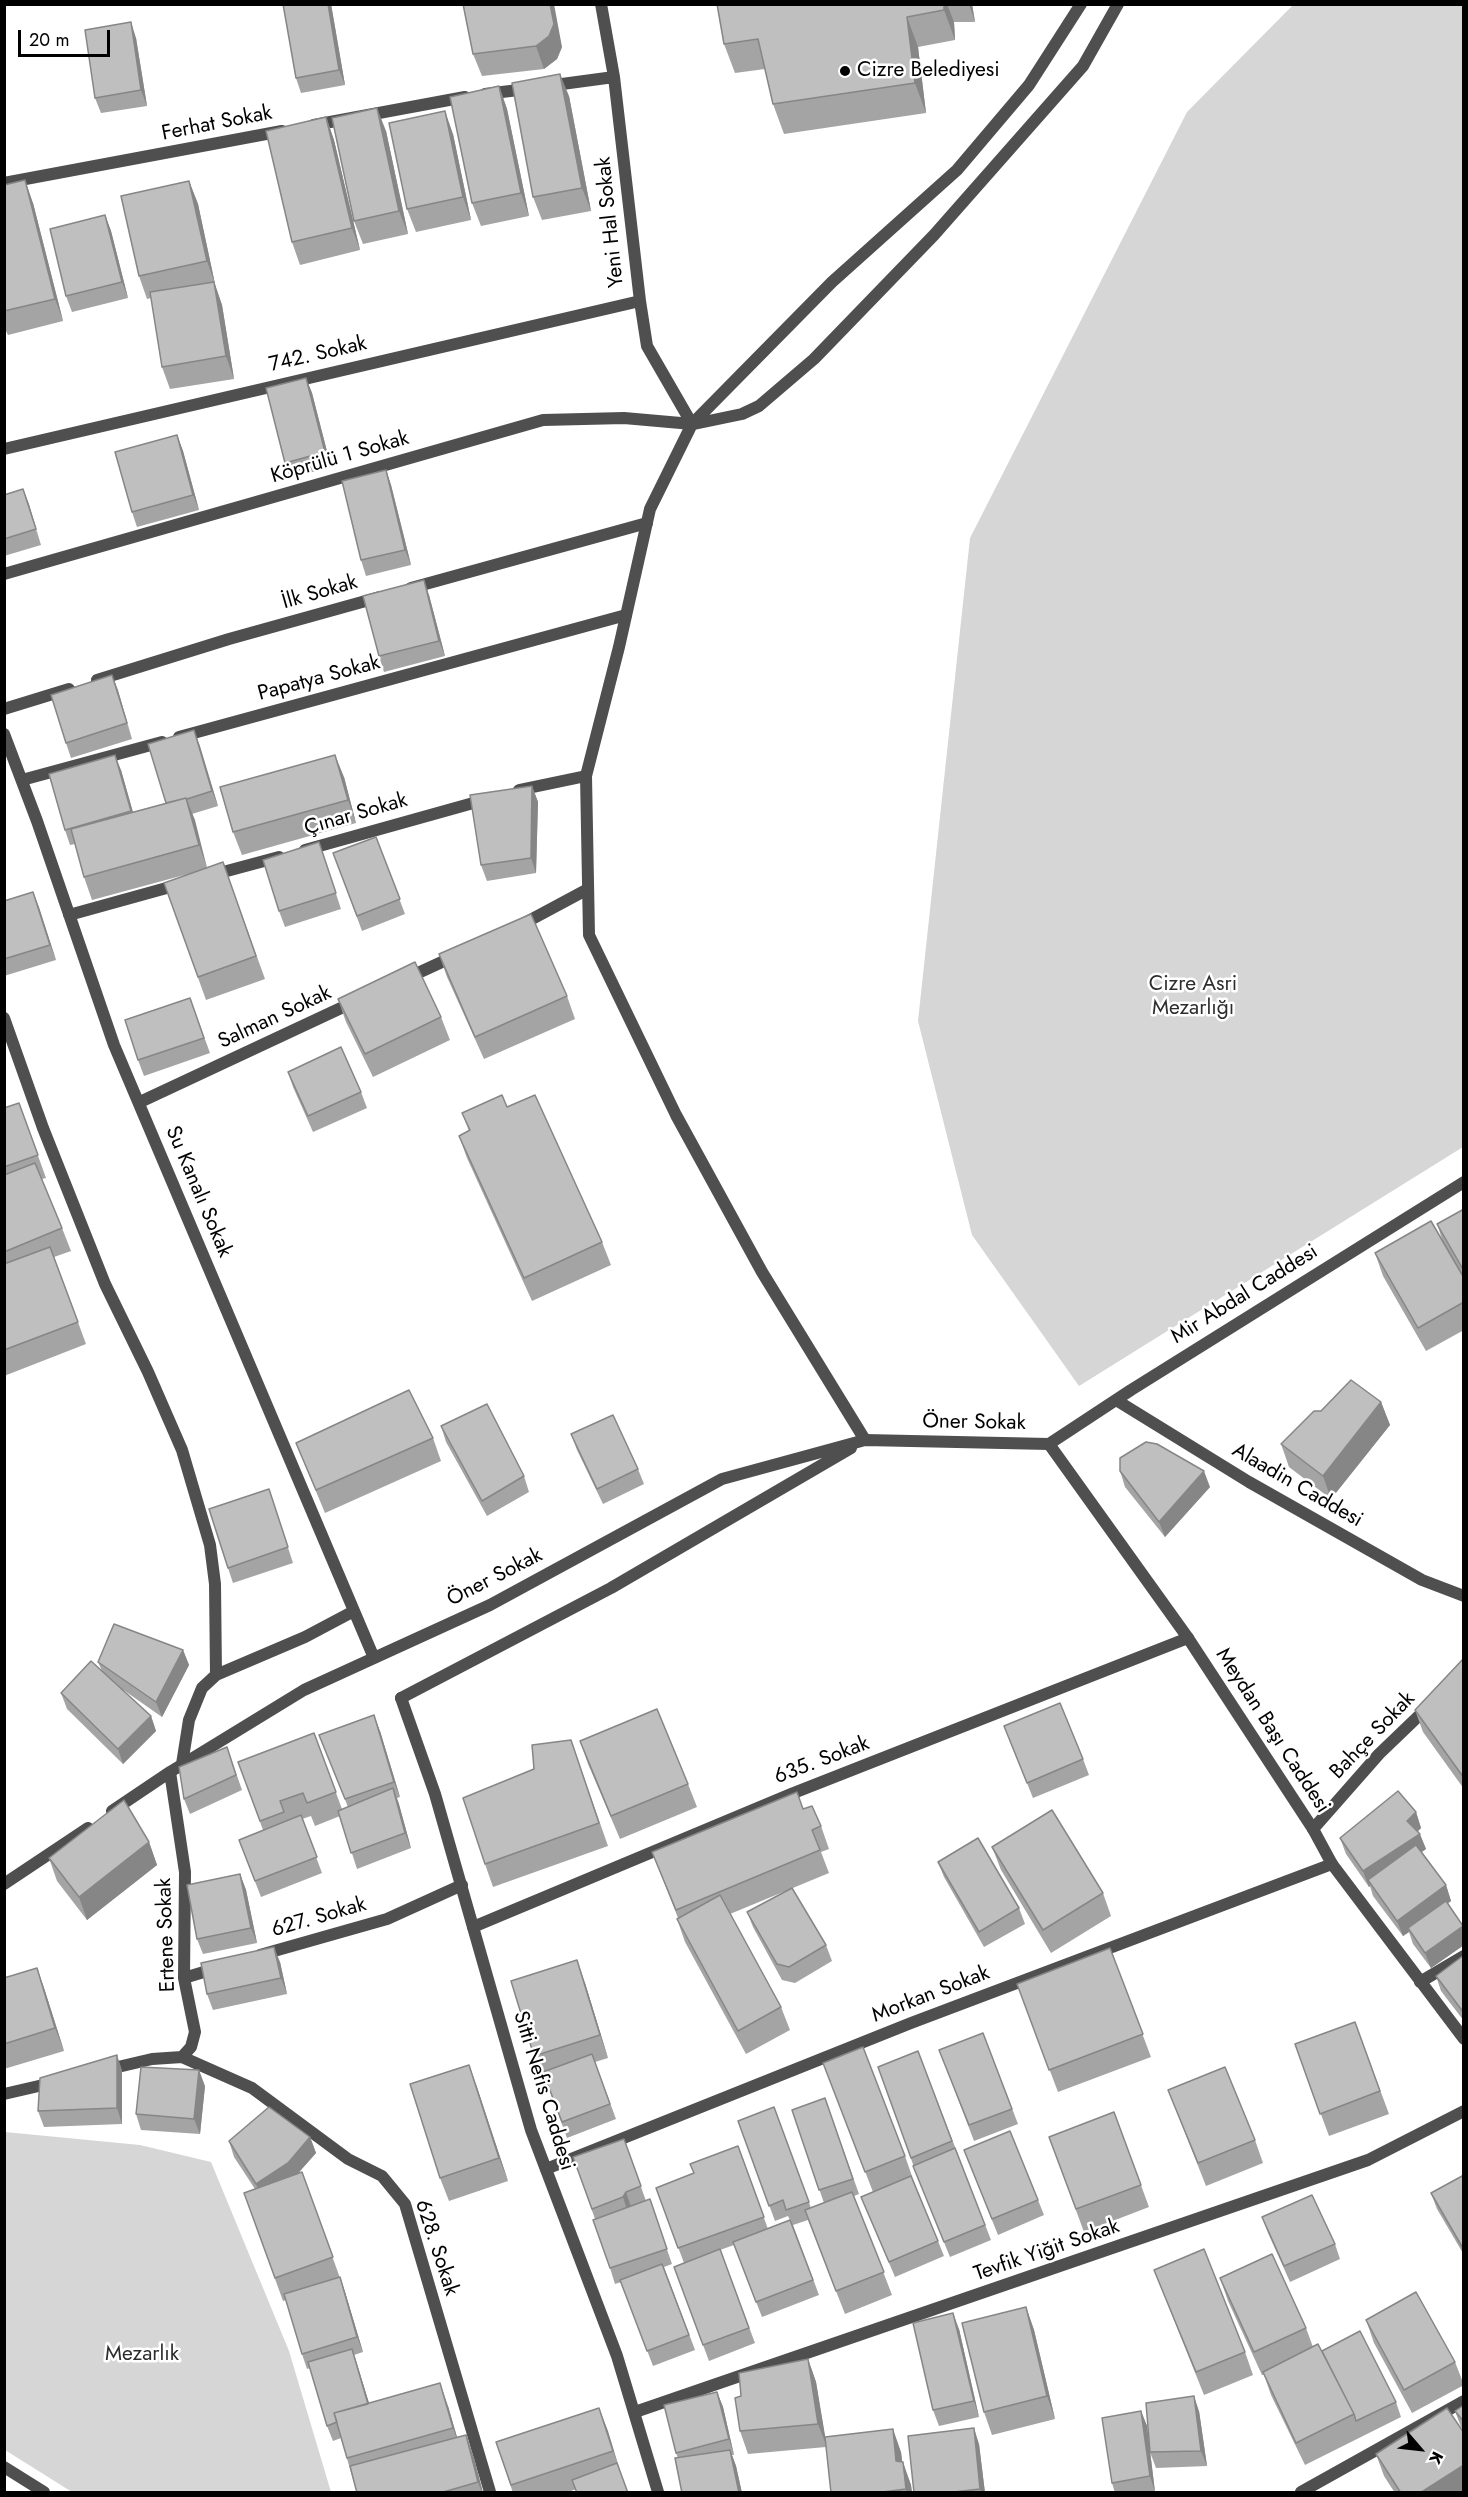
<!DOCTYPE html>
<html>
<head>
<meta charset="utf-8">
<style>
	body { margin:0 }
	#map { position:relative; width:1468px; height:2497px; overflow:hidden; background:#fff; font-family:Jost,sans-serif }
	canvas { display:block }
	.frame { position:absolute; inset:0; border:6px solid #000; pointer-events:none }
	.north { position:absolute; left:1390px; top:2419px; width:60px; height:60px; -webkit-text-stroke:4px #fff; paint-order:stroke; rotate:118deg; font-size:16px; font-weight:700; line-height:24px; text-align:center; color:#000 }
	.north::after { content:''; display:block; margin:auto; width:21px; height:27px; background:#000; clip-path:polygon(50% 0,100% 100%,50% 72%,0 100%) }
	.scale { position:absolute; left:18px; top:30px; width:92px; height:27px; box-sizing:border-box; border:3px solid #000; border-top:0; padding-left:8px; font-size:18px; line-height:21px; white-space:nowrap; color:#000; -webkit-text-stroke:4px #fff; paint-order:stroke }
</style>
</head>
<body>
<div id="map">
<canvas width="1468" height="2497"></canvas>
<div class="frame"></div>
<div class="north">K</div>
<div class="scale">20 m</div>
</div>
<script>
const ctx = document.querySelector('canvas').getContext('2d');
ctx.lineJoin = 'round';
function fill(path, color) { ctx.fillStyle = color; ctx.fill(path, 'evenodd'); }
function trace(path, color, width, dash) { ctx.strokeStyle = color; ctx.lineWidth = width; ctx.lineCap = dash ? 'butt' : 'round'; ctx.setLineDash(dash || []); ctx.stroke(path); }
function label(font, color, halo, rows, align = 'center') {
  ctx.font = font + ' Jost,sans-serif'; ctx.lineWidth = 5; ctx.setLineDash([]); ctx.textBaseline = 'middle'; ctx.strokeStyle = halo; ctx.fillStyle = color; for (const [text, x, y, turn = 0] of rows) {
    ctx.save(); ctx.translate(x, y); ctx.rotate((+turn || 0) * Math.PI / 180); ctx.textAlign = isNaN(turn) ? turn : align; if (halo) ctx.strokeText(text, 0, 0); ctx.fillText(text, 0, 0); ctx.restore();
  }
}
fill(new Path2D(`
	M1293,5H1463V1147L1079,1386L972,1235L918,1021L970,538L1187,112Z
	M5,2132L140,2145L211,2162L289,2351L331,2492H72L5,2450Z`), '#d6d6d6');
trace(new Path2D(`
	M601,4L614,77L640,301L647,346L692,424
	M547,86L614,77
	M485,94L527,89
	M314,125L465,97
	M4,183L282,131
	M4,449L640,301
	M4,574L543,420L624,418L692,424
	M411,588L647,523
	M97,680L229,639L380,597
	M4,709L69,689
	M4,734L37,821L114,1045L374,1658
	M179,737L626,615
	M22,780L162,742
	M519,790L586,776
	M305,850L484,800
	M212,875L279,857
	M69,915L181,884
	M519,926L588,889
	M405,979L457,955
	M4,1018L43,1128L105,1284L148,1372L182,1450L210,1545L215,1584L216,1675L202,1688L189,1720L182,1764
	M140,1102L356,1001
	M216,1675L305,1637L354,1611
	M401,1698L611,1588L851,1448
	M112,1811L170,1772L304,1690L490,1605L722,1479L865,1440L1049,1444
	M1313,1829L1379,1754L1428,1707
	M4,1884L88,1828
	M473,1927L791,1794L1188,1638
	M260,1955L387,1919L462,1885
	M184,1978L217,1968
	M1420,1982L1464,1956
	M182,2057L252,2088L348,2159L382,2176L405,2204L490,2492
	M105,2070L152,2059L182,2057L191,2047L195,2032L184,1978L185,1872L170,1772
	M4,2094L56,2082
	M546,2169L911,2023L1332,1864
	M635,2412L1368,2160L1464,2111
	M4,2467L44,2492
	M1301,2492L1464,2401`), '#4f4f4f', 12);
trace(new Path2D(`
	M694,424L742,414L759,406L814,359L934,235L1083,66L1118,4
	M1464,1182L1131,1390L1049,1444L1188,1638L1313,1829L1332,1864L1464,2039
	M1116,1400L1249,1482L1422,1580L1464,1596
	M865,1440L762,1272L676,1115L589,935L586,776L619,647L650,509L692,424L832,282L957,170L1029,85L1081,4
	M401,1698L435,1794L531,2130L617,2356L658,2492`), '#4f4f4f', 12);
fill(new Path2D(`
	M283,4H331L345,85L301,93L296,78Z
	M463,4L562,47L557,59L544,69L482,76L473,54Z
	M717,4H972L975,22H954L955,40L918,47L926,113L784,134L773,104L765,69L735,73L724,44Z
	M136,38L147,106L101,113L95,98Z
	M499,86L507,109L529,216L481,226L472,203Z
	M569,96L591,211L542,220L533,197Z
	M326,117L334,140L360,250L300,265L292,242Z
	M386,131L408,234L363,244L354,221Z
	M453,134L471,220L416,232L407,209Z
	M189,181L198,204L215,284L222,305L234,379L170,389L162,367L151,298L147,299L139,276Z
	M4,185L33,203L63,321L8,335L4,327Z
	M105,215L111,231L128,298L72,312L66,296Z
	M306,378L312,393L331,467L290,478L285,463Z
	M177,435L183,451L199,510L137,527L132,512Z
	M386,470L391,485L411,565L366,576L361,560Z
	M23,489L41,545L4,556V495Z
	M429,595L445,656L384,672L379,656Z
	M112,675L132,739L71,758L66,743Z
	M194,730L218,806L192,814L207,868L223,862L265,979L206,1000L164,883L199,871L92,900L84,877L75,844L70,845L65,830L121,770L133,812L166,803Z
	M344,777L356,823L242,855L233,832Z
	M532,786L538,802L536,873L487,881L481,865Z
	M376,837L405,914L362,931L333,853Z
	M319,842L341,909L285,927L279,911Z
	M33,892L56,960L4,976V901Z
	M439,954L567,996L575,1019L484,1059L447,977Z
	M190,998L210,1053L144,1076L138,1060Z
	M338,999L441,1017L450,1040L373,1077L346,1022Z
	M288,1072L361,1092L367,1108L313,1132L293,1087Z
	M19,1103L46,1178L42,1179L62,1228L71,1251L54,1257L86,1344L4,1376V1108Z
	M507,1107L602,1242L611,1265L532,1301L467,1158L459,1136L469,1131L462,1113Z
	M1464,1209V1330L1426,1351L1383,1276L1375,1253L1443,1242L1437,1224Z
	M1381,1402L1390,1425L1331,1499L1289,1467L1281,1444L1321,1411Z
	M441,1426L524,1476L529,1492L487,1516L446,1442Z
	M571,1434L638,1469L644,1484L603,1504L577,1450Z
	M433,1438L441,1461L325,1513L305,1465L296,1443Z
	M1120,1471L1210,1487L1165,1537L1125,1487Z
	M269,1489L293,1563L233,1583L228,1568Z
	M183,1650L189,1665L162,1717L122,1689L151,1716L156,1731L123,1764L67,1709L61,1693L102,1671L98,1662Z
	M1464,1658V1789L1423,1732L1415,1710Z
	M1004,1726L1083,1759L1089,1775L1033,1798Z
	M380,1731L400,1797L397,1798L411,1848L357,1869L340,1816L315,1826L311,1816L302,1819L322,1873L261,1897L239,1840L263,1830L238,1762L314,1733L342,1809L348,1807L319,1735Z
	M580,1741L688,1784L697,1807L620,1839L588,1764Z
	M227,1747L242,1790L190,1814L184,1799Z
	M579,1763L608,1846L493,1887L485,1864L534,1769Z
	M803,1809L821,1826L829,1849L821,1852L829,1873L730,1914L781,2007L790,2030L746,2054L685,1942L677,1919L678,1918L652,1852Z
	M1416,1812L1421,1828L1418,1831L1426,1849L1422,1852L1446,1885L1451,1901L1447,1904L1464,1928V1945L1431,1968L1413,1944L1409,1932L1403,1936L1373,1896L1370,1886L1369,1887L1346,1854L1340,1838Z
	M149,1842L157,1865L87,1920L57,1881L49,1858Z
	M992,1847L1103,1893L1111,1916L1051,1953L1001,1870Z
	M938,1862L1019,1908L1025,1924L984,1947L944,1877Z
	M240,1874L246,1890L257,1943L203,1954L197,1939Z
	M747,1912L826,1945L832,1961L795,1983L782,1980L753,1927Z
	M1110,1948L1151,2057L1058,2092L1017,1984Z
	M1464,1955V2021L1441,1991L1436,1976Z
	M280,1962L287,1994L213,2010L207,1994Z
	M37,1968L45,1991L64,2051L4,2069V1978Z
	M585,1983L608,2058L595,2062L616,2119L567,2138L545,2078H543L534,2056Z
	M1355,2022L1389,2114L1329,2136L1295,2044Z
	M983,2033L1018,2124L974,2141L945,2065Z
	M918,2051L991,2240L950,2257L919,2181L878,2067Z
	M469,2065L508,2181L449,2201L440,2178Z
	M122,2070V2124L44,2127L38,2111Z
	M205,2086L200,2134L141,2130L136,2114Z
	M832,2086L905,2156L913,2179L944,2256L895,2277L861,2197L873,2192Z
	M1168,2090L1255,2140L1263,2163L1206,2186Z
	M825,2098L859,2194L854,2196L892,2295L845,2314L808,2220L793,2225L819,2295L762,2317L734,2245L720,2250L755,2343L709,2361L674,2267L684,2263L656,2188L694,2173L738,2146L768,2229L790,2220L788,2216L775,2221L738,2121L774,2107L811,2208L824,2203L792,2110Z
	M1114,2112L1149,2207L1084,2232L1049,2137Z
	M310,2137L316,2153L298,2173L302,2172L345,2292L363,2352L354,2355L369,2403L448,2406L457,2437L466,2435L474,2458L483,2493H357L341,2438L333,2441L327,2426L310,2368L307,2369L302,2354L286,2300L283,2301L244,2193L255,2189L234,2157L229,2141Z
	M624,2139L646,2201L650,2200L672,2264L664,2267L695,2350L653,2366L621,2282L615,2284L610,2268L595,2219L573,2157Z
	M964,2150L1038,2200L1044,2215L998,2235Z
	M1464,2175V2255L1437,2209L1431,2193Z
	M1262,2217L1335,2244L1340,2259L1290,2282L1268,2233Z
	M1154,2270L1245,2352L1253,2375L1204,2395Z
	M1220,2278L1306,2328L1313,2347L1322,2351L1396,2402L1401,2417L1305,2465L1271,2395L1264,2375H1262L1228,2301Z
	M1026,2307L1034,2330L1055,2419L992,2435L984,2412Z
	M1366,2320L1455,2362L1464,2385L1412,2413L1374,2343Z
	M959,2329L979,2417L939,2426L933,2410Z
	M808,2359L816,2382L825,2438L901,2452L902,2462L911,2485L912,2493H831L826,2447L748,2454L740,2431L741,2396Z
	M717,2392L723,2407L734,2455H732L736,2466L742,2493H682L678,2458L676,2453Z
	M1464,2405V2430L1461,2427L1455,2411Z
	M599,2408L621,2474L565,2493H513L496,2442Z
	M1141,2411L1147,2426L1155,2492L1115,2493L1112,2483Z
	M1199,2411L1207,2466L1156,2468L1150,2452Z
	M979,2444L985,2493H914Z
	M1376,2454L1464,2493H1395L1384,2476Z`), '#a4a4a4');
fill(new Path2D(`
	M328,4H331L345,85L339,70Z
	M550,4H554L562,47L557,59L544,69L536,46Z
	M944,4H947L954,22L955,40L944,10Z
	M969,4H972L975,22Z
	M907,17L918,47L926,113L915,83Z
	M131,22L136,38L147,106L141,90Z
	M560,74L569,96L591,211L582,188Z
	M499,86L507,109L529,216L521,193Z
	M377,108L386,131L408,234L399,211Z
	M445,111L453,134L471,220L463,197Z
	M326,117L334,140L360,250L352,228Z
	M25,180L33,203L63,321L55,299Z
	M189,181L198,204L215,284L207,261Z
	M105,215L111,231L128,298L122,282Z
	M214,282L222,305L234,379L226,356Z
	M306,378L312,393L331,467L325,452Z
	M177,435L183,451L199,510L193,495Z
	M386,470L391,485L411,565L405,550Z
	M23,489L29,504L41,545L36,529Z
	M424,580L429,595L445,656L439,641Z
	M112,675L118,690L132,739Z
	M194,730L200,746L218,806L212,791Z
	M115,755L121,770L137,827L131,811Z
	M335,755L344,777L356,823L348,800Z
	M532,786L538,802L536,873L531,858Z
	M186,798L195,820L207,868L199,845Z
	M33,892L39,907L56,960L50,945Z
	M1381,1402L1390,1425L1331,1499L1323,1476Z
	M1204,1471L1210,1487L1165,1537L1159,1522Z
	M183,1650L189,1665L162,1717L156,1702Z
	M374,1715L380,1731L400,1797L394,1782Z
	M151,1716L156,1731L123,1764L118,1749Z
	M393,1788L399,1804L411,1848L405,1833Z
	M1416,1812L1421,1828L1413,1836L1407,1821Z
	M1420,1834L1426,1849L1371,1885L1368,1880L1370,1886L1369,1887L1363,1871Z
	M149,1842L157,1865L87,1920L79,1897Z
	M240,1874L246,1890L257,1943L251,1928Z
	M1446,1885L1451,1901L1410,1931L1408,1928L1409,1932L1403,1936L1397,1921Z
	M1463,1926L1464,1945L1431,1968L1425,1953Z
	M274,1947L280,1962L287,1994L281,1978Z
	M577,1960L585,1983L608,2058L600,2035Z
	M37,1968L45,1991L64,2051L55,2028Z
	M117,2055L122,2070V2124L117,2108Z
	M469,2065L477,2087L508,2181L499,2158Z
	M199,2070L205,2086L200,2134L194,2119Z
	M310,2137L316,2153L294,2178L262,2199L256,2184Z
	M626,2192L631,2207L628,2213L623,2197Z
	M340,2277L345,2292L363,2352L357,2337Z
	M1026,2307L1034,2330L1055,2419L1047,2396Z
	M953,2313L959,2329L979,2417L974,2401Z
	M352,2349L357,2364L376,2426L370,2411Z
	M808,2359L816,2382L827,2447L818,2424Z
	M440,2383L448,2406L461,2451L453,2428Z
	M717,2392L723,2407L734,2455L729,2439Z
	M1194,2396L1199,2411L1207,2466L1201,2451Z
	M599,2408L608,2431L621,2474L613,2451Z
	M1141,2411L1147,2426L1155,2492L1150,2476Z
	M974,2428L979,2444L985,2493H982L980,2489Z
	M893,2429L901,2452L905,2484L896,2461Z
	M466,2435L474,2458L483,2493H482L478,2482Z
	M730,2450L736,2466L742,2493H739Z
	M903,2462L911,2485L912,2493H907L906,2489Z
	M1464,2465V2493H1420Z`), '#868686');
const building = new Path2D(`
	M283,4H328L339,70L296,78Z
	M463,4H550L554,24L549,36L536,46L473,54Z
	M717,4H944V10L907,17L915,83L773,104L758,39L724,44Z
	M131,22L141,90L95,98L85,30Z
	M560,74L582,188L533,197L512,83Z
	M499,86L521,193L472,203L450,97Z
	M377,108L399,211L354,221L332,118Z
	M445,111L463,197L407,209L389,123Z
	M326,117L352,228L292,242L266,131Z
	M25,180L55,299L4,311V185Z
	M189,181L207,261L139,276L121,196Z
	M105,215L122,282L66,296L50,229Z
	M214,282L226,356L162,367L150,292Z
	M306,378L325,452L285,463L266,388Z
	M177,435L193,495L132,512L115,452Z
	M386,470L405,550L361,560L342,481Z
	M23,489L36,529L4,539V495Z
	M424,580L439,641L379,656L363,596Z
	M112,675L127,723L66,743L51,695Z
	M194,730L212,791L187,799L186,798L166,803L148,744Z
	M115,755L131,811L65,830L49,774Z
	M335,755L348,800L233,832L220,787Z
	M532,786L531,858L481,865L470,795Z
	M186,798L199,845L84,877L71,829Z
	M376,837L400,899L357,916L333,853Z
	M319,842L336,893L279,911L263,860Z
	M223,862L256,956L198,977L164,883Z
	M33,892L50,945L4,959V901Z
	M531,914L567,996L475,1037L439,954Z
	M415,962L441,1017L365,1054L338,999Z
	M190,998L204,1038L138,1060L125,1020Z
	M341,1047L361,1092L308,1116L288,1072Z
	M502,1095L507,1107L535,1095L602,1242L524,1278L459,1136L470,1130L462,1113Z
	M19,1103L38,1155L4,1167V1108Z
	M35,1163L62,1228L4,1252V1175Z
	M1464,1209V1271L1437,1224Z
	M1431,1221L1464,1278V1302L1418,1328L1375,1253Z
	M50,1247L78,1322L4,1350V1264Z
	M1351,1380L1381,1402L1323,1476L1281,1444L1314,1411H1321Z
	M409,1390L433,1438L316,1490L296,1443Z
	M487,1404L524,1476L482,1501L441,1426Z
	M613,1415L638,1469L597,1489L571,1434Z
	M1146,1442L1157,1444L1204,1471L1159,1522L1120,1471V1458Z
	M269,1489L288,1547L228,1568L209,1509Z
	M114,1624L183,1650L156,1702L98,1662Z
	M1464,1658V1778L1415,1710Z
	M91,1661L151,1716L118,1749L61,1693Z
	M1060,1703L1083,1759L1027,1783L1004,1726Z
	M657,1709L688,1784L611,1816L580,1741Z
	M374,1715L394,1782L345,1799L319,1735Z
	M314,1733L336,1792L307,1803L303,1793L280,1801L284,1812L260,1821L238,1762Z
	M571,1740L599,1823L485,1864L463,1798L534,1769L532,1745Z
	M227,1747L236,1775L184,1799L179,1767Z
	M393,1788L405,1833L351,1853L338,1811Z
	M1398,1791L1416,1812L1407,1821L1420,1834L1363,1871L1340,1838Z
	M797,1792L803,1809L812,1806L821,1826L812,1830L820,1850L676,1910L652,1852Z
	M124,1800L149,1842L79,1897L49,1858Z
	M1052,1810L1103,1893L1043,1930L992,1847Z
	M301,1815L317,1857L255,1881L239,1840Z
	M978,1838L1019,1908L979,1932L938,1862Z
	M1416,1845L1446,1885L1397,1921L1368,1880Z
	M240,1874L251,1928L197,1939L187,1885Z
	M792,1888L826,1945L789,1967L777,1964L747,1912Z
	M720,1895L781,2007L738,2031L677,1919Z
	M1446,1901L1463,1926L1425,1953L1408,1928Z
	M274,1947L281,1978L207,1994L201,1963Z
	M1110,1948L1143,2034L1049,2070L1017,1984Z
	M1464,1955V2013L1436,1976Z
	M577,1960L600,2035L534,2056L511,1981Z
	M37,1968L55,2028L4,2044V1978Z
	M1355,2022L1380,2091L1320,2114L1295,2044Z
	M983,2033L1012,2109L969,2125L939,2050Z
	M863,2047L905,2156L865,2172L823,2063Z
	M918,2051L952,2141L911,2158L878,2067Z
	M592,2054L610,2104L562,2122L543,2072Z
	M117,2055V2108L38,2111L40,2078Z
	M469,2065L499,2158L440,2178L410,2084Z
	M141,2067L199,2070L194,2119L136,2114Z
	M1225,2067L1255,2140L1198,2163L1168,2090Z
	M825,2098L853,2179L819,2190L792,2110Z
	M269,2107L310,2137L288,2163L256,2184L229,2141Z
	M774,2107L809,2202L786,2210L783,2200L769,2206L738,2121Z
	M1114,2112L1141,2185L1076,2209L1049,2137Z
	M1010,2131L1038,2200L992,2219L964,2150Z
	M624,2139L641,2186L626,2192L623,2197L592,2209L573,2157Z
	M738,2146L764,2217L678,2248L656,2188L694,2173L690,2164Z
	M955,2148L985,2225L944,2242L913,2166Z
	M302,2172L333,2257L275,2278L244,2193Z
	M1464,2175V2250L1431,2193Z
	M911,2176L938,2241L889,2262L861,2197Z
	M852,2192L884,2272L836,2291L805,2210Z
	M1312,2195L1335,2244L1284,2266L1262,2217Z
	M650,2199L667,2249L610,2268L593,2220Z
	M790,2220L813,2280L756,2302L733,2242Z
	M720,2249L749,2328L703,2345L674,2267Z
	M1204,2249L1245,2352L1196,2372L1154,2270Z
	M1272,2254L1306,2328L1254,2352L1220,2278Z
	M662,2264L689,2335L647,2351L620,2280Z
	M340,2277L357,2337L302,2354L284,2294Z
	M1416,2292L1455,2362L1404,2390L1366,2320Z
	M1026,2307L1047,2396L984,2412L962,2323Z
	M953,2313L974,2401L933,2410L913,2323Z
	M1360,2331L1396,2402L1356,2421L1354,2414L1322,2351Z
	M1318,2344L1354,2414L1296,2443L1263,2372Z
	M352,2349L368,2404L334,2413L337,2422L327,2426L308,2362Z
	M808,2359L818,2424L740,2431L735,2398L741,2396L739,2373Z
	M440,2383L453,2428L347,2458L334,2413Z
	M717,2392L729,2439L676,2453L664,2405Z
	M1194,2396L1201,2451L1150,2452L1146,2403Z
	M1464,2405V2422L1455,2411Z
	M599,2408L613,2451L511,2485L496,2442Z
	M1447,2408L1464,2433V2465L1420,2493H1401L1376,2454Z
	M1141,2411L1150,2476L1112,2483L1102,2418Z
	M974,2428L980,2489L945,2493H914L908,2436Z
	M893,2429L896,2461L903,2462L906,2489L875,2493H831L825,2437Z
	M466,2435L478,2482L440,2493H357L350,2466Z
	M730,2450L739,2493H682L675,2458Z
	M617,2463L628,2493H577L572,2480Z`);
fill(building, '#bfbfbf');
trace(building, '#868686', 1.5);
for (const [x, y, r, color] of [
	[845,71,6,"#000"]
]) { const dot = new Path2D(); dot.arc(x, y, r, 0, 2 * Math.PI); ctx.fillStyle = color; ctx.fill(dot); trace(dot, '#fff', 2); }
label('21px', '#000', '#fff', [
	["Cizre Belediyesi",857,71]
], 'left');
label('21px', '#000', '#fff', [
	["Ferhat Sokak",217,124,-11],
	["Yeni Hal Sokak",611,222,-96],
	["742. Sokak",318,355,-13],
	["Köprülü 1 Sokak",340,458,-16],
	["İlk Sokak",320,593,-16],
	["Papatya Sokak",319,679,-15],
	["Çınar Sokak",356,815,-16],
	["Salman Sokak",275,1018,-25],
	["Su Kanalı Sokak",198,1192,67],
	["Mir Abdal Caddesi",1245,1295,-32],
	["Öner Sokak",974,1423,1],
	["Alaadin Caddesi",1297,1486,30],
	["Öner Sokak",495,1578,-27],
	["Meydan Başı Caddesi",1272,1731,57],
	["Bahçe Sokak",1373,1736,-46],
	["635. Sokak",822,1761,-21],
	["627. Sokak",319,1918,-16],
	["Ertene Sokak",167,1935,-92],
	["Morkan Sokak",931,1995,-21],
	["Sitti Nefis Caddesi",543,2091,73],
	["628. Sokak",436,2248,72],
	["Tevfik Yiğit Sokak",1047,2251,-19]
]);
label('21px', '#2d2d2d', '#fff', [
	["Cizre Asri",1193,985],
	["Mezarlığı",1193,1009],
	["Mezarlık",142,2355]
]);
</script>
</body>
</html>
